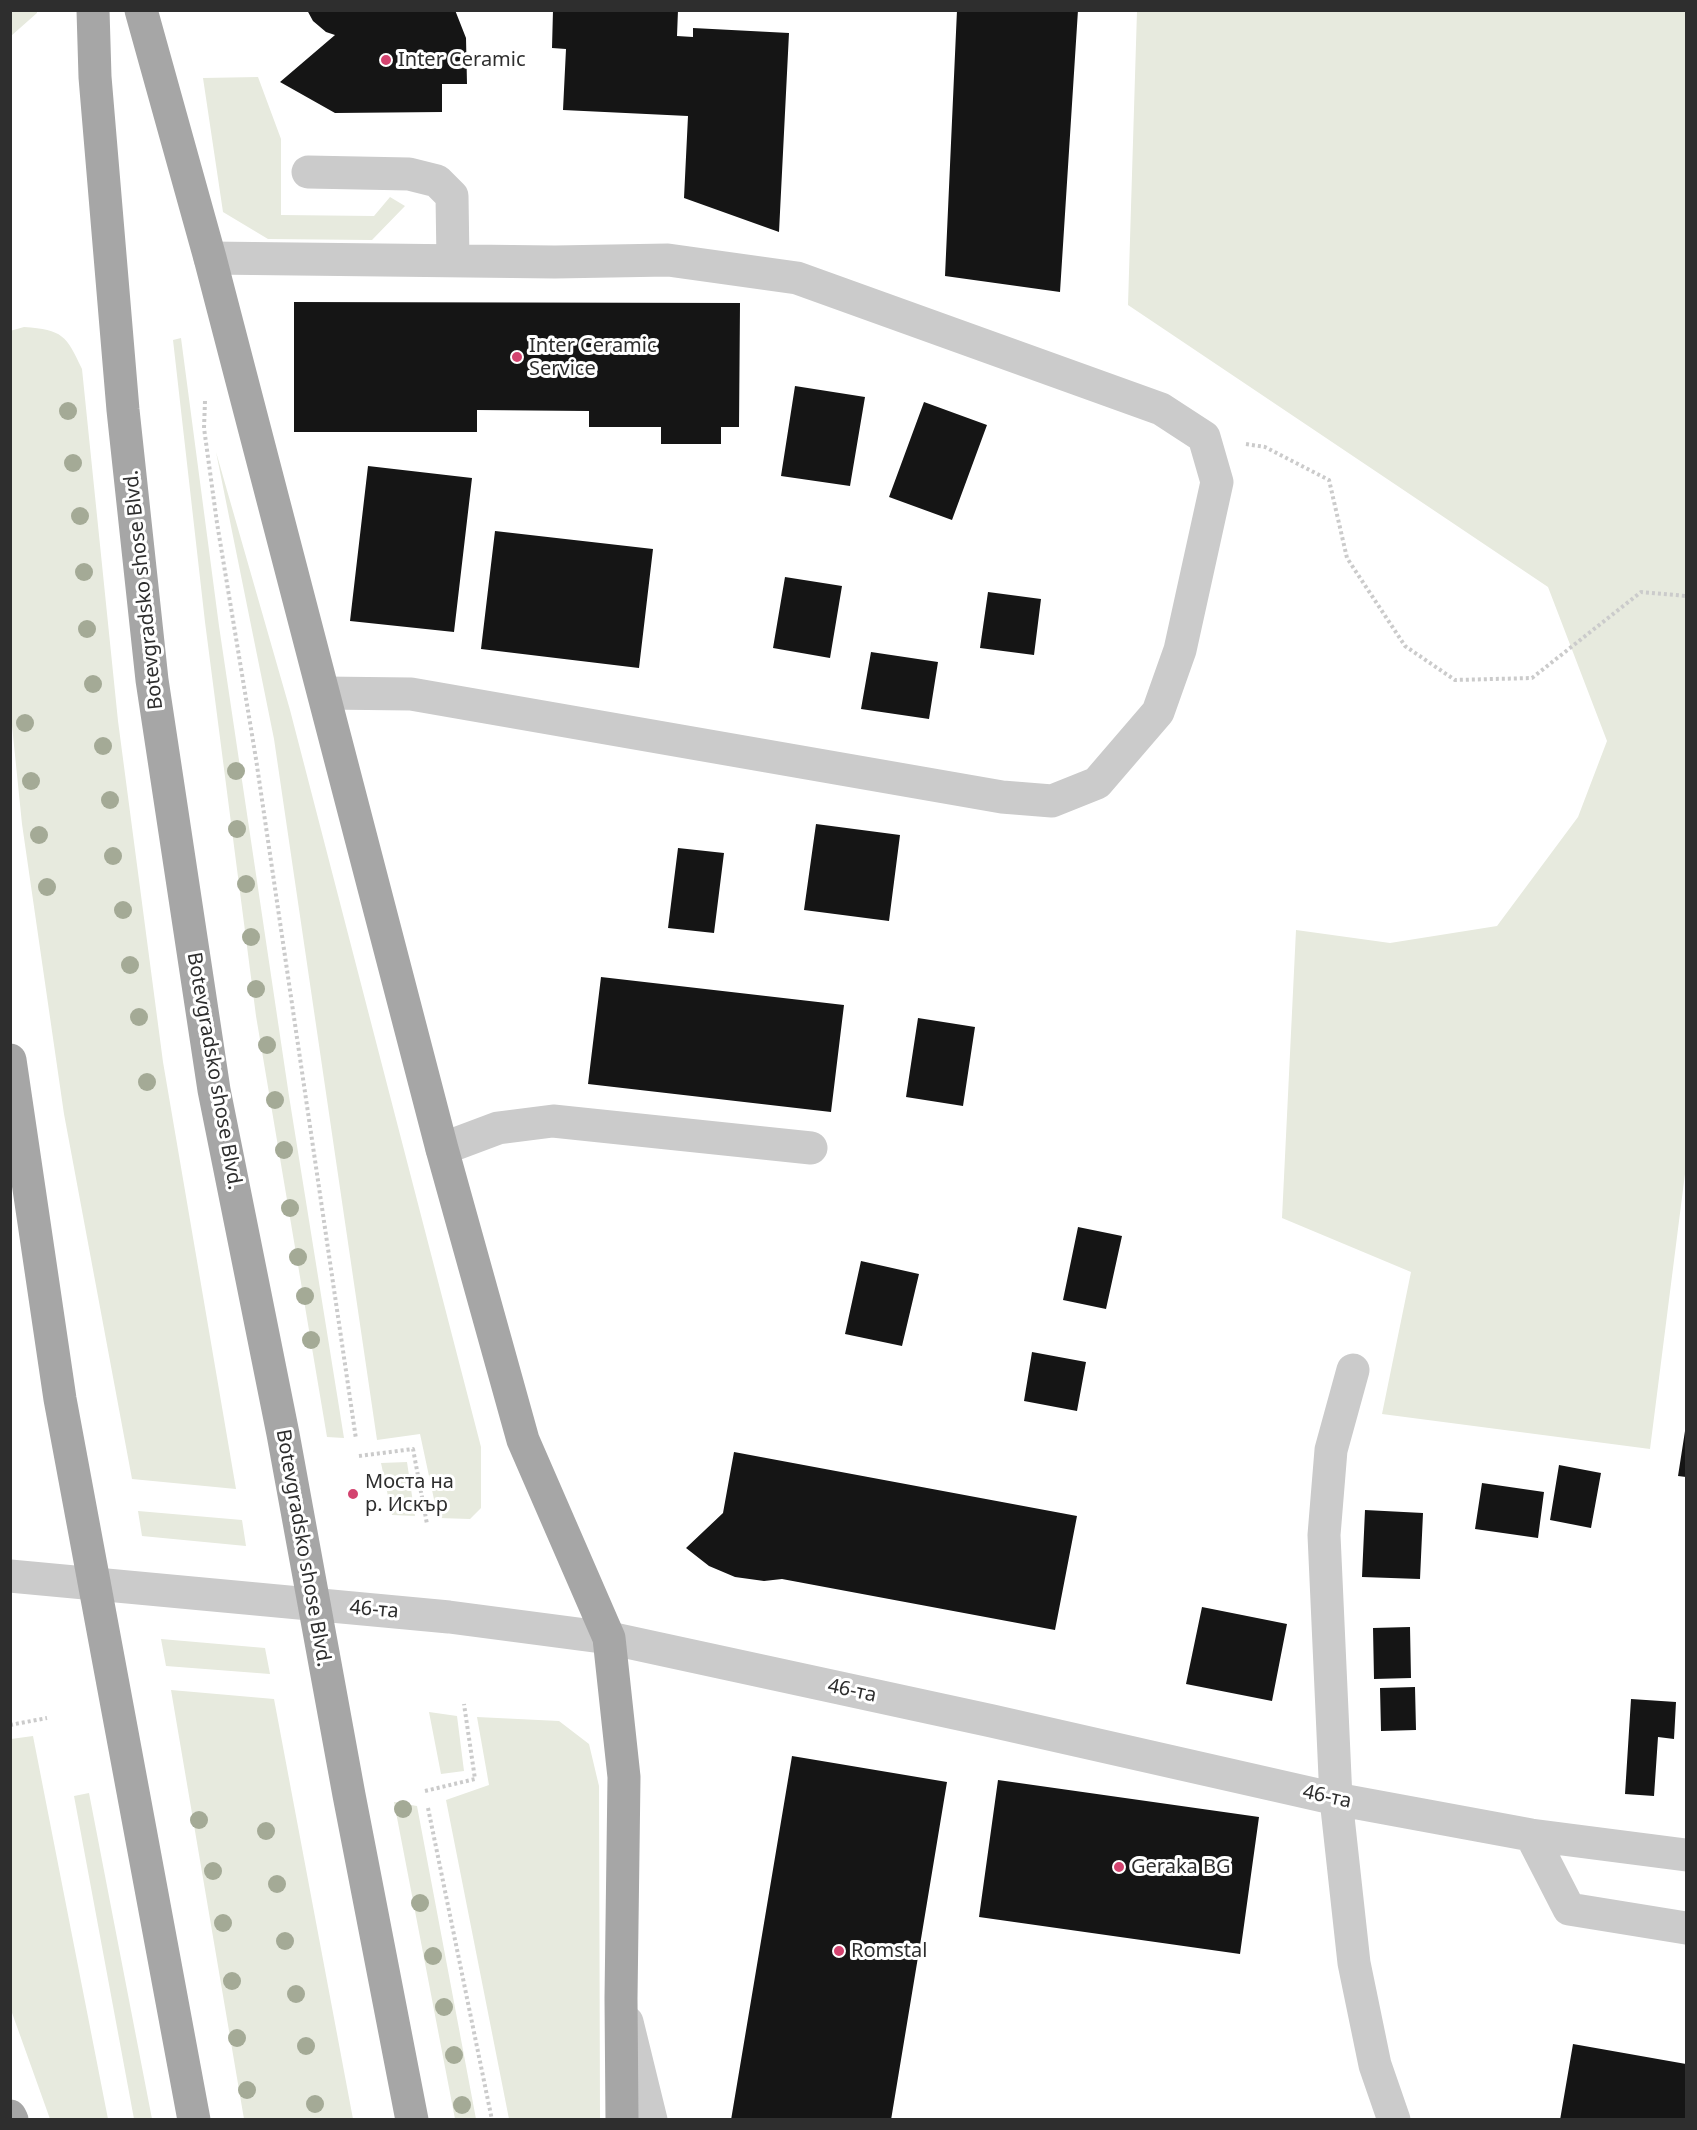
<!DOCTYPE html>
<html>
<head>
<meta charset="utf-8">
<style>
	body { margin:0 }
	#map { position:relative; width:1697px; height:2130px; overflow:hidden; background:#fff; font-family:"Noto Sans",sans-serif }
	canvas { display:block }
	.frame { position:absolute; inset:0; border:12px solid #2e2e2e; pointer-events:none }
</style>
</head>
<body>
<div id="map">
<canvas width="1697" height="2130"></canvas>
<div class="frame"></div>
</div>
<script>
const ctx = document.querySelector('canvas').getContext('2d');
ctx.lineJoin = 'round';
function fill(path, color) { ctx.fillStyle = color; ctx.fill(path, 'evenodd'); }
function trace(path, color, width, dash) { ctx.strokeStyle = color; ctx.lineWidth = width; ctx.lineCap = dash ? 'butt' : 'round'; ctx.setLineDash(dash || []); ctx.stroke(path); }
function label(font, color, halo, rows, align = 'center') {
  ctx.font = font + ' "Noto Sans",sans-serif'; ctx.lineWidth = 6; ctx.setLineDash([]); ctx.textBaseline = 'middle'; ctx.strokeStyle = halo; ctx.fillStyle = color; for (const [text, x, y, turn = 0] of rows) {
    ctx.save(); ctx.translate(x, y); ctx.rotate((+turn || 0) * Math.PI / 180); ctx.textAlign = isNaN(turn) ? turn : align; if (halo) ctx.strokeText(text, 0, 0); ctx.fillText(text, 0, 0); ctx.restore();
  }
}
fill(new Path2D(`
	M10,11L11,10L37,11V13L11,36Z
	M1137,11H1686V1166L1650,1449L1382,1414L1411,1272L1282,1218L1296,930L1390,943L1497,926L1578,817L1607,741L1548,587L1128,305Z
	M258,77L281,139V215L374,216L390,197L405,206L372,240L268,239L223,212L203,78Z
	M24,327C63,330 66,335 82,369L118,721L163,1062L236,1489L132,1479L64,1114L22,824L10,706V331Z
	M181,338L219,626L289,1096L344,1438L327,1437L256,1016L205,622L173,340Z
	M216,452L290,710L481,1447V1508L470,1519L438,1518L420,1434L377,1440L274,739Z
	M407,1462L415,1516L392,1515L381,1463Z
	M138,1511L242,1520L246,1546L142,1536Z
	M161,1639L265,1648L270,1674L166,1666Z
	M171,1690L274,1699L353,2119H244Z
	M429,1712L457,1716L464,1771L441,1774Z
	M477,1717L559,1721L589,1744L599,1786L600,2119H509L446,1800L489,1785Z
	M33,1736L108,2119H50L11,2010V1739Z
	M89,1793L152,2119H134L74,1796Z
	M394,1802L417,1806L476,2119H455Z`), '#e7eade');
fill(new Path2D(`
	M307,10H455L466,38L467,84H442V112L335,113L280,82L335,35L326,32L313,21Z
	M553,10H678L677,36L693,37V28L789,33L779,232L684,198L688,116L563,110L566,49L552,48Z
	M957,10H1078L1060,292L945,276Z
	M294,302L740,303L739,427H721V444H661V427H589V411L477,410V432H294Z
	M795,386L865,397L850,486L781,476Z
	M924,402L987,425L952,520L889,497Z
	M368,466L472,478L454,632L350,621Z
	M495,531L653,549L639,668L481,649Z
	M785,577L842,586L830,658L773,648Z
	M988,592L1041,599L1034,655L980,648Z
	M871,652L938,662L929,719L861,709Z
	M816,824L900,835L889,921L804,910Z
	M678,848L724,853L714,933L668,928Z
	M601,977L844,1005L831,1112L588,1084Z
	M918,1018L975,1027L963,1106L906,1097Z
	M1078,1227L1122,1236L1106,1309L1063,1300Z
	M861,1261L919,1274L902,1346L845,1334Z
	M1032,1352L1086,1362L1077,1411L1024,1401Z
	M1685,1431H1686V1477L1678,1476Z
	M734,1452L1077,1516L1055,1630L782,1579L764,1581L735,1577L709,1566L686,1548L723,1513Z
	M1559,1465L1601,1473L1591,1528L1550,1520Z
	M1482,1483L1544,1492L1538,1538L1475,1529Z
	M1365,1510L1423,1513L1420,1579L1362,1577Z
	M1202,1607L1287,1624L1272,1701L1186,1684Z
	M1410,1627L1411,1678L1374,1679L1373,1628Z
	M1415,1687L1416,1730L1381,1731L1380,1688Z
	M1631,1699L1676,1702L1674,1739L1658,1737L1654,1796L1625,1794Z
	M792,1756L947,1782L891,2120H731Z
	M998,1780L1259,1817L1240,1954L979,1917Z
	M1573,2044L1686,2064V2120H1560Z`), '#151515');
trace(new Path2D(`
	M205,401L204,428L217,523L256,759L356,1439
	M1246,444L1265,447L1329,480L1347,558L1405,646L1455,680L1532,678L1641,592L1686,596
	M359,1456L413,1449L427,1524
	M10,1725L47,1718
	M425,1791L475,1779L464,1704
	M428,1808L492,2120`), '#cbcbcb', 4, [3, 3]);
trace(new Path2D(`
	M308,172L409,174L437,181L452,196L453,261
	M210,258L555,262L668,260L797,278L1161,409L1204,437L1217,482L1180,650L1158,712L1097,783L1052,801L1002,797L411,694L324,693
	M442,1149L498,1128L553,1121L811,1148
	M1353,1370L1331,1450L1324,1535L1336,1799L1354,1963L1375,2065L1394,2120
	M10,1576L449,1617L609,1638L992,1721L1336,1799L1531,1835L1686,1855
	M1531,1835L1569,1909L1686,1928
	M627,2022L651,2120`), '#cbcbcb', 33);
trace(new Path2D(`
	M93,10L95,77L123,410L152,680L214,1090L283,1434L349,1795L412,2120
	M141,10L210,258L442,1149L523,1440L609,1638L624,1777L621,1998L622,2120
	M10,1060L60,1399L194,2120
	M10,2116L12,2120`), '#a6a6a6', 33);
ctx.fillStyle = '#a4aa96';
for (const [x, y] of [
	[68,411],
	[73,463],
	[80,516],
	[84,572],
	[87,629],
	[93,684],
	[25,723],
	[103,746],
	[236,771],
	[31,781],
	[110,800],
	[237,829],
	[39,835],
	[113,856],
	[246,884],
	[47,887],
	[123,910],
	[251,937],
	[130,965],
	[256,989],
	[139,1017],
	[267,1045],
	[147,1082],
	[275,1100],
	[284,1150],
	[290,1208],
	[298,1257],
	[305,1296],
	[311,1340],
	[403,1809],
	[199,1820],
	[266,1831],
	[213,1871],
	[277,1884],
	[420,1903],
	[223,1923],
	[285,1941],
	[433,1956],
	[232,1981],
	[296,1994],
	[444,2007],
	[237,2038],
	[306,2046],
	[454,2055],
	[247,2090],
	[315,2104],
	[462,2105]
]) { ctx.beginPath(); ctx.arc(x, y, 9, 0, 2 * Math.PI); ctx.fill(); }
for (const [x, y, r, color] of [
	[386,60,6,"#d3436f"],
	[517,357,6,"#d3436f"],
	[353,1494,6,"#d3436f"],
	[1119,1867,6,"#d3436f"],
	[839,1951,6,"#d3436f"]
]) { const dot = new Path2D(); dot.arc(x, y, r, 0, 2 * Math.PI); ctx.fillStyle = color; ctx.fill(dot); trace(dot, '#fff', 2); }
label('20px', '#2e2e2e', '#fff', [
	["Inter Ceramic",398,60],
	["Inter Ceramic",529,346],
	["Service",529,369],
	["Моста на",365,1482],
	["р. Искър",365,1505],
	["Geraka BG",1131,1867],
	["Romstal",851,1951]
], 'left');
label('20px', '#2e2e2e', '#fff', [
	["Botevgradsko shose Blvd.",144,590,-96],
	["Botevgradsko shose Blvd.",214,1071,80],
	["Botevgradsko shose Blvd.",303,1548,80],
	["46-та",374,1610,5],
	["46-та",852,1691,12],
	["46-та",1327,1797,12]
]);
</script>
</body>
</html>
